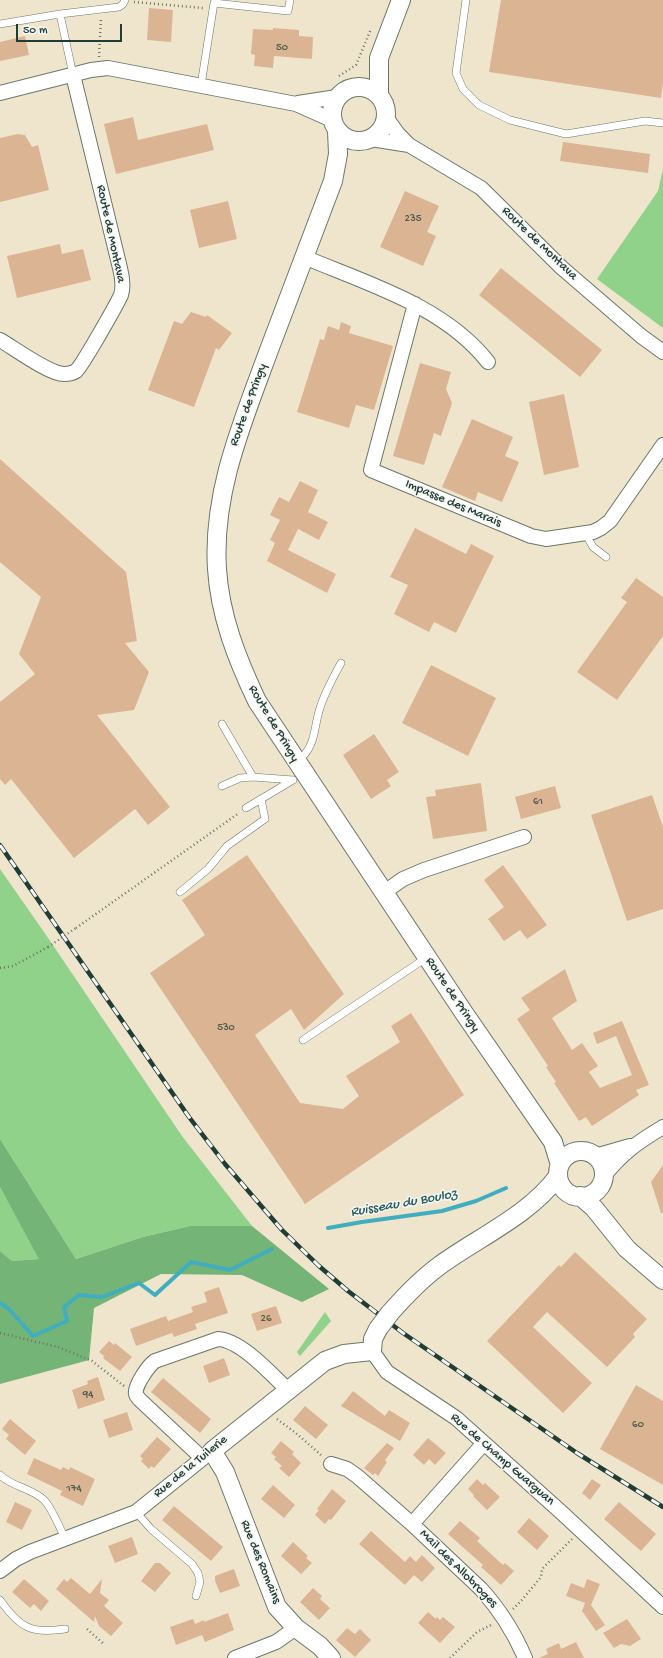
<!DOCTYPE html>
<html>
<head>
<meta charset="utf-8">
<style>
	body { margin:0 }
	#map { position:relative; width:663px; height:1658px; overflow:hidden; background:#efe5cc; font-family:"Gochi Hand",sans-serif }
	canvas { display:block }
	.scale { position:absolute; left:16px; top:24px; width:106px; height:18px; box-sizing:border-box; border:2px solid #1f3d34; border-top:0; padding-left:5px; font-size:12px; line-height:14px; white-space:nowrap; color:#1f3d34; -webkit-text-stroke:3px #f6f6f2; paint-order:stroke }
</style>
</head>
<body>
<div id="map">
<canvas width="663" height="1658"></canvas>
<div class="scale">50 m</div>
</div>
<script>
const ctx = document.querySelector('canvas').getContext('2d');
ctx.lineJoin = 'round';
function fill(path, color) { ctx.fillStyle = color; ctx.fill(path, 'evenodd'); }
function trace(path, color, width, dash) { ctx.strokeStyle = color; ctx.lineWidth = width; ctx.lineCap = dash ? 'butt' : 'round'; ctx.setLineDash(dash || []); ctx.stroke(path); }
function label(font, color, halo, rows, align = 'center') {
  ctx.font = font + ' "Gochi Hand",sans-serif'; ctx.lineWidth = 3; ctx.setLineDash([]); ctx.textBaseline = 'middle'; ctx.strokeStyle = halo; ctx.fillStyle = color; for (const [text, x, y, turn = 0] of rows) {
    ctx.save(); ctx.translate(x, y); ctx.rotate((+turn || 0) * Math.PI / 180); ctx.textAlign = isNaN(turn) ? turn : align; if (halo) ctx.strokeText(text, 0, 0); ctx.fillText(text, 0, 0); ctx.restore();
  }
}
fill(new Path2D(`
	M663,169V328L597,279L658,191Z
	M0,869L44,932L182,1136L252,1226H190L143,1237L76,1259L0,1139Z
	M0,1187L40,1259L12,1261L0,1251Z
	M325,1312L331,1321L300,1356L297,1352Z`), '#90d28a');
fill(new Path2D(`
	M0,1139L76,1259L143,1237L190,1226H252L329,1289L302,1302L242,1275L161,1274L94,1308L89,1360L0,1384V1251L12,1261L39,1259L0,1187Z`), '#74b476');
trace(new Path2D(`
	M328,1228L362,1222L442,1211L476,1201L506,1188
	M0,1303L9,1309L33,1336L67,1321L64,1307L79,1295L102,1297L139,1283L155,1295L191,1262L230,1270L272,1249`), '#41aebf', 4);
fill(new Path2D(`
	M501,0H663V82L661,98L489,72Z
	M149,8L173,10L171,42L147,40Z
	M273,28L299,30V36L313,37L312,59L274,56L273,68L254,66L255,55L251,54L253,29L273,30Z
	M25,36L29,55L0,61V42Z
	M133,117L138,140L207,124L214,150L116,174L104,124Z
	M18,134L25,135L32,147L38,145L49,190L0,202V138Z
	M563,142L650,154L648,173L560,161Z
	M405,191L439,206L427,232L436,236L423,266L380,247Z
	M228,201L237,239L199,248L190,210Z
	M60,244L62,254L83,249L91,280L17,298L7,256Z
	M501,268L602,350L580,377L479,295Z
	M191,312L206,317L207,315L232,333L219,350L216,348L194,407L148,390L174,321L182,324Z
	M341,322L351,326L349,333L393,346L374,410L356,405L349,428L297,412L320,339L324,340L328,326L339,330Z
	M420,363L451,372L446,389L452,403L441,436L434,433L424,465L393,456Z
	M564,394L579,467L544,475L529,402Z
	M472,419L513,437L505,456L519,462L502,502L478,492L475,501L442,487Z
	M0,459L126,572L137,641L125,643L149,672L134,710L97,715L170,807L148,825L135,809L74,858L11,779L5,785L0,779V702L35,674L19,654L41,597L0,562Z
	M300,481L318,490L308,512L328,522L319,540L298,529L288,550L336,574L327,593L267,561L275,543L270,540L280,520L270,515L279,497L289,502Z
	M415,528L466,554L471,544L494,556L456,633L434,622L429,632L394,614L408,585L390,577Z
	M636,578L663,597V636L617,700L577,672L627,602L621,598Z
	M431,665L496,698L468,756L402,723Z
	M374,734L399,772L387,780L391,786L371,799L343,755Z
	M481,783L487,831L433,839L426,797L436,796L435,790Z
	M555,786L561,808L521,819L515,797Z
	M652,795L663,827V909L627,921L591,815Z
	M247,855L344,994L304,1030L291,1009L255,1035L300,1103L343,1109L359,1096L346,1076L400,1042L391,1026L411,1013L464,1095L305,1204L150,973L205,935L182,900Z
	M503,865L547,925L527,939L520,930L504,941L488,919L504,907L484,880Z
	M565,969L577,1001L552,1018L572,1050L582,1043L598,1066L589,1072L600,1088L632,1075L616,1036L597,1044L593,1033L622,1021L649,1085L636,1090L639,1095L592,1126L586,1117L579,1121L554,1083L556,1082L546,1067L548,1066L517,1019L530,1010L521,998Z
	M663,1165V1213H661L651,1182Z
	M575,1252L647,1319L633,1334L635,1337L607,1367L547,1312L533,1327L592,1383L563,1413L487,1341L559,1265L561,1267Z
	M219,1287L228,1313L195,1324L197,1329L174,1337L172,1333L136,1346L130,1329L166,1316L168,1321L193,1312L191,1307L207,1302L204,1292Z
	M276,1306L282,1323L257,1331L251,1314Z
	M109,1341L114,1345L115,1343L132,1357L120,1371L103,1358L104,1356L99,1352Z
	M224,1358L230,1375L209,1383L203,1366Z
	M98,1377L105,1400L78,1409L72,1390L88,1384L87,1381Z
	M163,1378L211,1419L200,1433L151,1392Z
	M636,1385L663,1401V1485L600,1449Z
	M353,1391L385,1416L389,1410L410,1423L400,1441L341,1406Z
	M305,1406L328,1425L316,1439L293,1420Z
	M127,1412L133,1430L109,1438L103,1420Z
	M10,1419L36,1441L25,1455L6,1439L9,1435L2,1429Z
	M157,1437L171,1449L154,1468L151,1466L149,1469L141,1461L143,1459L140,1456Z
	M428,1438L446,1453L435,1465L429,1459L424,1465L413,1455Z
	M281,1441L294,1452L292,1454L301,1463L289,1477L279,1468L282,1466L274,1459L276,1457L271,1453Z
	M387,1443L394,1448L385,1460L387,1462L378,1476L375,1473L373,1475L364,1468Z
	M34,1458L61,1470L63,1467L69,1470L70,1467L95,1479L83,1506L60,1495L62,1491L27,1474Z
	M477,1479L483,1485L485,1483L500,1497L487,1510L473,1496L474,1495L468,1489Z
	M592,1479L601,1485L590,1500L582,1493Z
	M273,1485L295,1505L284,1518L261,1499Z
	M332,1489L346,1501L331,1520L329,1519L325,1524L315,1515L319,1510L317,1509Z
	M15,1502L32,1510L22,1530L6,1522Z
	M619,1502L656,1534L641,1551L604,1519Z
	M174,1506L223,1547L211,1561L162,1520Z
	M529,1518L549,1536L537,1550L517,1532Z
	M460,1521L480,1538L477,1541L503,1565L505,1563L514,1571L501,1585L481,1567L483,1565L448,1534Z
	M371,1531L405,1562L410,1556L416,1562L422,1555L435,1568L422,1582L414,1575L405,1585L359,1544Z
	M132,1537L138,1554L115,1563L108,1546Z
	M293,1542L308,1556L306,1558L312,1563L301,1574L281,1556Z
	M155,1563H160L171,1573L155,1592L141,1581Z
	M234,1569L240,1586L220,1593L215,1581V1576Z
	M71,1578L90,1594L102,1579L100,1593L109,1600L104,1606L123,1623L111,1636L99,1626L95,1616L94,1622L56,1589L64,1579L67,1582Z
	M24,1579L49,1601L41,1611L34,1604L30,1608L12,1592Z
	M587,1579L600,1584L591,1605L605,1625L596,1631L582,1611L585,1603L566,1596L571,1583L584,1588Z
	M313,1588L322,1596L320,1599L330,1608L319,1620L300,1602Z
	M428,1612L436,1619L437,1617L440,1620L443,1617L455,1627L440,1643L418,1623Z
	M228,1613L234,1630L205,1642L202,1635L176,1645L170,1627L193,1619L195,1624L204,1620V1622Z
	M627,1619L641,1639L630,1646L621,1644L614,1648L603,1633Z
	M347,1628L355,1634L360,1629L371,1640L355,1657L336,1640Z
	M576,1642L584,1658H539L548,1654L546,1649L559,1643L561,1649Z`), '#dbb593');
const service = new Path2D(`
	M466,0L456,73L463,89L479,105L510,120L566,134L645,121L663,123
	M0,24L60,14
	M73,75L60,14L119,7L123,4L125,0
	M201,85L214,3L288,11L290,0
	M585,533L593,547L606,557
	M222,724L253,777
	M298,761C317,745 313,729 320,708C325,692 333,678 341,663
	M222,786L240,778L253,777L293,780
	M246,808L293,780
	M180,892L208,869L227,846L265,819L261,799
	M303,1040L426,958
	M0,1475C12,1487 32,1488 44,1500C52,1508 59,1527 65,1538
	M136,1512L151,1529L192,1564L198,1573L200,1582L196,1596
	M0,1600C20,1628 31,1634 65,1629`);
const minor = new Path2D(`
	M0,93L91,70L108,68L296,104L332,120
	M298,103L337,97
	M386,117L398,134L409,145L481,188L562,268L641,336L663,352
	M371,139L409,145
	M304,257C368,284 444,306 488,362
	M415,304L371,470L531,536L546,539L593,532L601,528L610,521L663,445
	M0,340C14,348 49,374 64,374C68,374 73,373 76,371C82,366 117,304 121,295C124,286 122,276 120,268L73,75
	M383,893L403,879L424,870L524,837
	M595,1156L630,1146
	M604,1176C622,1153 638,1142 663,1127
	M372,1351L387,1372L456,1418L561,1512L663,1607
	M202,1458L139,1399C138,1397 136,1396 136,1394C134,1386 149,1365 155,1361L218,1339C241,1340 272,1375 288,1390
	M331,1464L347,1469L357,1476L412,1524L481,1589C500,1610 514,1632 525,1658
	M412,1524L484,1443
	M0,1571L16,1559L30,1552L136,1512L208,1454
	M235,1658L276,1642L296,1628`);
const tertiary = new Path2D(`
	M332 114a27 27 0 1 1 54 0a27 27 0 1 1-54 0Z
	M379,96V58L401,0
	M337,131L338,154L333,181C312,237 290,294 269,350C243,421 212,492 217,569C220,616 237,659 257,701L464,1013L553,1142L560,1165
	M558 1174a23 23 0 1 1 46 0a23 23 0 1 1-46 0Z
	M580,1196L594,1208L627,1249L663,1280
	M390,1313C405,1296 420,1280 439,1266C477,1238 530,1215 558,1176
	M331,1658L320,1646L296,1628L277,1607L225,1472L212,1451L325,1361L344,1354L372,1351L373,1339L378,1329`);
trace(service, '#687869', 8);
trace(minor, '#687869', 16);
trace(tertiary, '#687869', 20);
trace(new Path2D(`
	M134,2L203,8
	M99,57L101,18
	M339,76L356,65L371,29
	M76,928L239,813
	M0,968L13,966L48,947
	M0,1333L58,1347L92,1361L124,1386
	M277,1419L297,1434L321,1455
	M513,1609L521,1601L541,1577L542,1569L572,1539
	M87,1629L105,1645
	M450,1658L477,1632L493,1624`), '#687869', 2.5, [1, 3]);
trace(service, '#fff', 7);
trace(minor, '#fff', 14);
trace(tertiary, '#fff', 18);
const rail = new Path2D(`
	M0,845L189,1117L225,1164L282,1230L319,1266L348,1291L403,1333L577,1453L663,1507`);
trace(rail, '#1f3d34', 4.5);
trace(rail, '#f6f6f2', 3, [9]);
const tertiaryBridge = new Path2D(`
	M378,1329L390,1313`);
trace(tertiaryBridge, '#687869', 20, []);
trace(new Path2D(`
	M48,947L76,928`), '#687869', 2.5, [1, 3]);
trace(tertiaryBridge, '#fff', 18);
label('11px', '#4e5b4c', null, [
	["50",282,48],
	["235",413,219],
	["61",538,802],
	["530",226,1028],
	["26",266,1319],
	["94",88,1395],
	["60",638,1425],
	["174",74,1489]
]);
label('13px', '#1f3d34', '#f6f6f2', [
	["Route de Montava",110,234,78],
	["Route de Montava",539,244,44],
	["Route de Pringy",249,405,-70],
	["Impasse des Marais",453,504,23],
	["Route de Pringy",273,724,59],
	["Route de Pringy",452,995,56],
	["Rue de Champ Guarguan",502,1460,41],
	["Rue de la Tuilerie",191,1467,-39],
	["Rue des Romains",260,1562,68],
	["Mail des Allobroges",458,1569,45]
]);
label('italic 14px', '#295f5e', '#f6f6f2', [
	["Ruisseau du Bouloz",404,1204,-10]
]);
</script>
</body>
</html>
